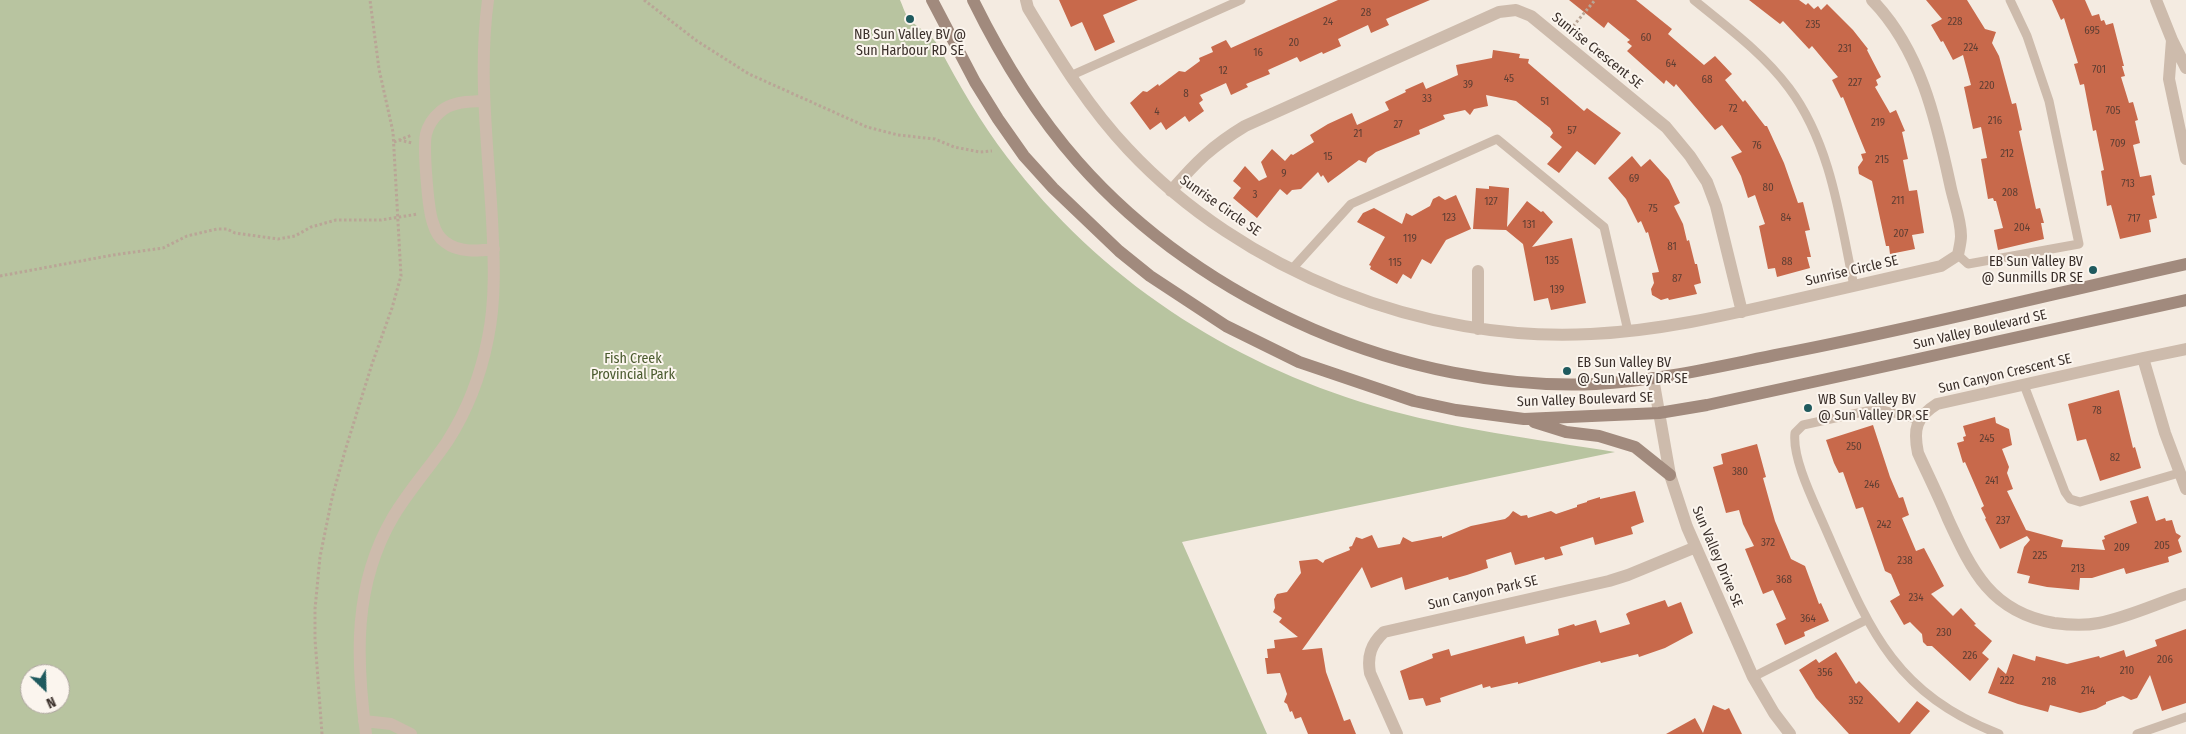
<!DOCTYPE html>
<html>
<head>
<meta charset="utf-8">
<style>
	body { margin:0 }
	#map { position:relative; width:2186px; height:734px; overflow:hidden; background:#f4ebe1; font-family:"Fira Sans Condensed",sans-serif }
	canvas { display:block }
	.north { position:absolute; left:20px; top:664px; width:50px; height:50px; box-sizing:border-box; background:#fbf5ee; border:1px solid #aea6a0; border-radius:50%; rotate:156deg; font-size:14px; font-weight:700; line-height:20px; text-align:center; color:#3b302b }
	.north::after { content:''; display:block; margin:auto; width:18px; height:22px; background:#1f5a5e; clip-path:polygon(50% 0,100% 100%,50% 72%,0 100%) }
</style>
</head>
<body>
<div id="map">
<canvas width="2186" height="734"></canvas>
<div class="north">N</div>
</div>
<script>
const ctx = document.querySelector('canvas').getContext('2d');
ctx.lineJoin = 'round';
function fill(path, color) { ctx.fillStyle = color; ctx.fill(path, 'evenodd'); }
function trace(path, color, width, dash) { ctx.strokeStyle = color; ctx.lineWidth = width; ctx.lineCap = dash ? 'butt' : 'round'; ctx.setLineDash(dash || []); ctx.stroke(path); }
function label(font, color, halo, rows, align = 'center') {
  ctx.font = font + ' "Fira Sans Condensed",sans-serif'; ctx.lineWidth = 4; ctx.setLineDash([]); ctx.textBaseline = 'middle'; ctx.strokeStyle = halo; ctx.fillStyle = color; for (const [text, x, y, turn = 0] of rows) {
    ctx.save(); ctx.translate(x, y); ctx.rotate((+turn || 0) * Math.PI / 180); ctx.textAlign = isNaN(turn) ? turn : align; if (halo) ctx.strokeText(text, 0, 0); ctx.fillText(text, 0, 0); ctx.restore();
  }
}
fill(new Path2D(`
	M0,0H900C903,6 905,15 910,20C920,30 932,34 939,47C959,85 981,123 1007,157C1100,279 1227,362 1374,406C1452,429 1535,439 1615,452L1182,542L1267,734H0ZM30,674H60V704H30Z`), '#b8c4a0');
fill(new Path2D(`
	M1059,0H1138L1103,15L1115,42L1095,51L1082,22L1071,27Z
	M1338,0H1430L1386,19L1389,25L1371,33L1368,25L1338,39L1341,46L1323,54L1322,52L1300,62L1297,57L1268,70L1270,74L1246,84L1248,87L1231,95L1226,83L1200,95L1203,100L1199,103L1204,111L1189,122L1185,116L1166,130L1161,122L1150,130L1130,103L1143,91L1147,92L1158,84L1159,86L1179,71L1185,72L1200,61L1199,58L1213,52L1211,47L1226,40L1231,48Z
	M1569,0H1636L1672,29L1668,34L1704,65L1715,56L1732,74L1725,80L1743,102L1745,100L1765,126H1767L1784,163L1798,203L1803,202L1810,230L1805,231L1811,257H1807L1810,268L1777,277L1775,268L1768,269L1759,226L1765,224L1755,195L1748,198L1741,176L1731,157L1742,152L1722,125L1715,130L1676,84L1674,87L1666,80L1664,84L1627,51L1632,46L1627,42L1630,40L1608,22L1604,28Z
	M1749,0H1799L1806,5L1808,3L1814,9L1818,6L1821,10L1827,4L1853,30L1868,49L1867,50L1881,77L1876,80L1878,85L1875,87L1890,113L1896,110L1905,131L1902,132L1908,159L1903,160L1909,191L1917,190L1924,233L1912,235L1915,249L1890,254L1889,246H1886L1872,181L1859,174L1858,167L1863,160L1861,154L1866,153L1843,97L1841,98L1832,80L1838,77L1812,46L1809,49L1783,21L1780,24Z
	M1926,0H1967L1985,29L1996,32L1992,43L1999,56L2012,104L2016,103L2022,130L2019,131L2036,209L2040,208L2044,223H2041L2044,239L1998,250L1994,230L2003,228L1996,201H1994L1993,198L1988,199L1981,159L1987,158L1981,127L1973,129L1964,87L1971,85L1963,55L1953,60L1943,41L1941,42L1931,25L1942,19Z
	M2052,0H2085L2092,16L2099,14L2101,21L2104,20L2106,25L2113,23L2124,66H2122L2125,76L2121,77L2129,103L2133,102L2138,120L2135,121L2140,143L2133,145L2140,177L2151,175L2155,195L2152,196L2157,218L2149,220L2151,232L2120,239L2111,205L2107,206L2101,171L2104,170L2096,130L2093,131L2084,84L2080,85L2074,64L2078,63L2064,18L2061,20Z
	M1493,50L1520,54L1519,58L1529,59L1528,63L1584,111L1587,108L1621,133L1595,165L1577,151L1559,173L1547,164L1562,147L1550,137L1553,133L1550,128L1516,101L1486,95L1488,106L1474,109L1470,115L1465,110L1443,115L1445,119L1419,130L1420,134L1376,152L1368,158L1366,163L1359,160L1328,183L1323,175L1321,177L1318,172L1301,189L1292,190L1287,195L1280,189L1257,218L1233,198L1241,188L1233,181L1245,166L1259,181L1267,177L1261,162L1272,149L1285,161L1291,154L1293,155L1314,142L1310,135L1328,124L1352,113L1357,125L1389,110L1385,102L1406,92L1405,90L1423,82L1426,89L1458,75L1456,65L1492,58Z
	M1632,156L1641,167L1650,159L1669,180L1680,203L1674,206L1683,224L1687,241L1689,240L1695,264H1697L1701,283L1694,285L1697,294L1669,300L1668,298L1661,300L1652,295L1651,289L1654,283L1652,273L1659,272L1648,232L1646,233L1641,221L1638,223L1626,199L1608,178Z
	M1489,186L1509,188L1507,227L1527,201L1541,212L1543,211L1553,222L1532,247L1572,238L1586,303L1551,310L1548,298L1534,301L1523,244L1506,230L1473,229L1476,188L1489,189Z
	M1456,195L1471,229L1446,240L1431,264L1422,259L1411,279L1403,274L1397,284L1370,269L1371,266L1369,265L1385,237L1357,222L1363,213L1374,208L1402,224L1406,213L1412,216L1430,206L1433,199L1439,196L1445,200Z
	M2119,390L2133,448L2135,447L2141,468L2100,481L2086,439L2077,441L2068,404Z
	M1995,417L1996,423L2009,429L2012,445L2002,449L2009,467L2007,473L2013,489L2007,491L2026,530L2063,540L2061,547L2105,550L2102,540L2105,539L2104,536L2137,523L2130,501L2148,496L2156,521L2165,518L2166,521L2172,520L2176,533L2181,536L2178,540L2182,552L2168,557L2169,562L2126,574L2124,568L2092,578H2080L2079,590L2047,587L2028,583L2030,576L2017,573L2024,547L2030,540L2027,536L2000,549L1985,519L1986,518L1981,508L1984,506L1965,462L1963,463L1957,443L1964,441L1963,437L1966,436L1963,426Z
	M1873,425L1890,477L1899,498L1903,497L1909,515L1902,518L1916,551L1924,548L1944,586L1931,594L1953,616L1961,608L1976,624L1974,625L1992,641L1982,653L1989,659L1970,681L1932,646H1927L1923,642L1922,634L1910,622L1904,625L1890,601L1900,595L1891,574L1885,571L1863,507L1856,509L1843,472L1839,473L1834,463L1826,440Z
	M1757,444L1766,477L1763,478L1775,521L1791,559L1805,566L1819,604L1821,603L1829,621L1804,632L1805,636L1785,645L1776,624L1786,619L1773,590L1763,594L1745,549L1754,546L1743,524L1739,510L1726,513L1713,467L1723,464L1721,454Z
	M1635,491L1644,522L1631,527L1633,534L1595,545L1593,537L1560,547L1563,555L1545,560L1544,557L1515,565L1511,552L1486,560L1488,568L1467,575L1449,580L1448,577L1405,590L1402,577L1371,588L1362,567L1302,650L1322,648L1326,672L1344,721L1350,719L1356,734H1308L1301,717L1295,719L1292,711L1290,712L1287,704L1284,702L1287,694L1280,673L1267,674L1265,658H1268L1267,649L1275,648L1274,640L1298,637L1279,622L1282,618L1273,612L1275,608L1274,599L1277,594L1287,592L1301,573L1299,561L1317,559L1323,563L1325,560L1350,550L1349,547L1352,546L1356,537L1362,539L1372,535L1378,548L1400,544L1403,537L1412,542L1442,536V538L1471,526L1505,519L1509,516L1513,511L1521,516L1527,515L1528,518L1551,511L1556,514L1577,507V505L1587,502V501L1600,497V499Z
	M1665,600L1668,607L1681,602L1693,633L1665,648L1639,657L1638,654L1601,663L1600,661L1518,684V682L1491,688L1490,686L1483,688L1482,684L1440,698L1441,702L1426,706L1423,698L1409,700L1400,671L1433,658L1432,654L1449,649L1451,656L1524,636L1526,644L1559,635L1558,629L1574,624L1575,626L1596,620L1600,633L1630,624L1626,614L1629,612Z
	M2186,629V703L2162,711L2150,675L2137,698L2131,700L2123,696L2106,702V704L2096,709L2080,713L2050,705L2048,712L2018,704L1988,693L1998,667L2006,674L2013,654L2035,661L2036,656L2067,664L2099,656L2100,658L2124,650L2126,657L2157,646L2155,640Z
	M1836,652L1856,684L1859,681L1899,723L1917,701L1930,711L1910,734H1849L1816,698L1799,670L1816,659L1819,663Z
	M1713,705L1725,710L1729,708L1742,734H1666L1695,718L1703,733Z`), '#c8694b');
trace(new Path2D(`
	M644,0L697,41L749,74L867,127L898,135L935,139L954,147L980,152L992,151
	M1570,30L1595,0
	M399,140L412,143
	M394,142L412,135
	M0,276L113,255L163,248L187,236L217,229H227L235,233L278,239L295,236L311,227L336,220H381L418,214
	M322,734L315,639V609L320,557L332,498L345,451L372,364L392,308L401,276L393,132L379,69L370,0`), '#b9a596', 3, [2.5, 2.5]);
trace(new Path2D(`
	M1694,0C1727,27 1763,53 1789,88C1831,144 1840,219 1854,286
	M1070,76L1241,0
	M1958,255L1968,264L2079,244L2049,101L2027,36L2010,0
	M1292,269L1351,204L1497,139L1604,227L1628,331
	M2024,385L2065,492L2070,499L2080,502L2179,473
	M1919,420L1883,410L1867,411L1803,425L1795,433C1792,458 1813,500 1823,523C1867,623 1889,691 1999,734
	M1753,677L1866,620
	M2137,734L2186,717`), '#cdbbac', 9);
trace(new Path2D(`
	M1026,0L1028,8C1058,57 1088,107 1128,149C1243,272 1424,343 1591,334C1658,331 1723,316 1788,301C1839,289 1890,278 1941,266L1958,255C1959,249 1961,242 1961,236C1961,219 1953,200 1950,184C1936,119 1920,49 1872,0
	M484,101C469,102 452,101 440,112C433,118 428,126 426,134C423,148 428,210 433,223C435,230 439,238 445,242C459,253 478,251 494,249
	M1171,191C1196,162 1212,146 1245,126L1499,12L1516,10L1531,16L1666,127L1690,156L1707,182L1716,206L1742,312
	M1478,329V271
	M2186,349L2143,358L2165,433L2186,489
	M2143,358L1937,404C1916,417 1913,429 1918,453C1928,475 1939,497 1948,519C1972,571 1991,612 2054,623C2069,625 2084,626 2099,623C2129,617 2158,603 2186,594
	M1653,378L1670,475L1687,527L1753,677L1774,713L1790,734
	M364,721L391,724L411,734
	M366,734C356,659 353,585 393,517C409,490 430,467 447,442C467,411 481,374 488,338C496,299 494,259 492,219C488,146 478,73 488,0
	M1397,734L1370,673C1367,656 1371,644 1384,632L1609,581L1628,575L1696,547`), '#cdbbac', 12);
trace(new Path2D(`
	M2156,0L2172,40L2186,68
	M2172,40L2169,79L2186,159`), '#cdbbac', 12);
trace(new Path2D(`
	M932,0L975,82L998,119L1024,156L1053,188L1119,251L1150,276L1226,326L1299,362L1414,401L1456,410L1524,419L1659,413L1707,405L1859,372L2186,300
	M973,0C1002,59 1035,113 1078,162C1203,304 1407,392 1596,384C1658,381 1720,366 1781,354C1917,328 2051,294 2186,264
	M1534,422L1566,432L1599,436L1635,447L1670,475`), '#a18a7d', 12);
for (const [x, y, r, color] of [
	[910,19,5,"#1f5a5e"],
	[2093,270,5,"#1f5a5e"],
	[1567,371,5,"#1f5a5e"],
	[1808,408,5,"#1f5a5e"]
]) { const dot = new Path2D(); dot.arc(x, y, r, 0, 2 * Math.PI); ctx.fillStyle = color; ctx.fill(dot); trace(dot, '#fbf5ee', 2); }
label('11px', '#5e3e33', null, [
	["28",1366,13],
	["24",1328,22],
	["228",1955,22],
	["235",1813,25],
	["695",2092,31],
	["60",1646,38],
	["20",1294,43],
	["224",1971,48],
	["231",1845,49],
	["16",1258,53],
	["64",1671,64],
	["701",2099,70],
	["12",1223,71],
	["45",1509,79],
	["68",1707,80],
	["227",1855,83],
	["39",1468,85],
	["220",1987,86],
	["8",1186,94],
	["33",1427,99],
	["51",1545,102],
	["72",1733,109],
	["705",2113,111],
	["4",1157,112],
	["216",1995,121],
	["219",1878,123],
	["27",1398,125],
	["57",1572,131],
	["21",1358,134],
	["709",2118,144],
	["76",1757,146],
	["212",2007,154],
	["15",1328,157],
	["215",1882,160],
	["9",1284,174],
	["69",1634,179],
	["713",2128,184],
	["80",1768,188],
	["208",2010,193],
	["3",1255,195],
	["211",1898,201],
	["127",1491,202],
	["75",1653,209],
	["123",1449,218],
	["84",1786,218],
	["717",2134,219],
	["131",1529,225],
	["204",2022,228],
	["207",1901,234],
	["119",1410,239],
	["81",1672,247],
	["135",1552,261],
	["88",1787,262],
	["115",1395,263],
	["87",1677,279],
	["139",1557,290],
	["78",2097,411],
	["245",1987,439],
	["250",1854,447],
	["82",2115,458],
	["380",1740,472],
	["241",1992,481],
	["246",1872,485],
	["237",2003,521],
	["242",1884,525],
	["372",1768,543],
	["205",2162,546],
	["209",2122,548],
	["225",2040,556],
	["238",1905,561],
	["213",2078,569],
	["368",1784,580],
	["234",1916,598],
	["364",1808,619],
	["230",1944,633],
	["226",1970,656],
	["206",2165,660],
	["210",2127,671],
	["356",1825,673],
	["222",2007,681],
	["218",2049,682],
	["214",2088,691],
	["352",1856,701]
]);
label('14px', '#3b302b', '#fbf5ee', [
	["NB Sun Valley BV @",910,35,"center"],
	["Sun Harbour RD SE",910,51,"center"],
	["EB Sun Valley BV",2083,262,"right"],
	["@ Sunmills DR SE",2083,278,"right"],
	["EB Sun Valley BV",1577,363],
	["@ Sun Valley DR SE",1577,379],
	["WB Sun Valley BV",1818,400],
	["@ Sun Valley DR SE",1818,416]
], 'left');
label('14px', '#3b302b', '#fbf5ee', [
	["Sunrise Crescent SE",1597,51,39],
	["Sunrise Circle SE",1220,206,35],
	["Sunrise Circle SE",1852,271,-13],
	["Sun Valley Boulevard SE",1980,330,-13],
	["Sun Canyon Crescent SE",2005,374,-13],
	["Sun Valley Boulevard SE",1585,400,-2],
	["Sun Valley Drive SE",1717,557,67],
	["Sun Canyon Park SE",1483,593,-13]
]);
label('14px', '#4a5a2e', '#fbf5ee', [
	["Fish Creek",633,359],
	["Provincial Park",633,375]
]);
</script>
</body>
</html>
